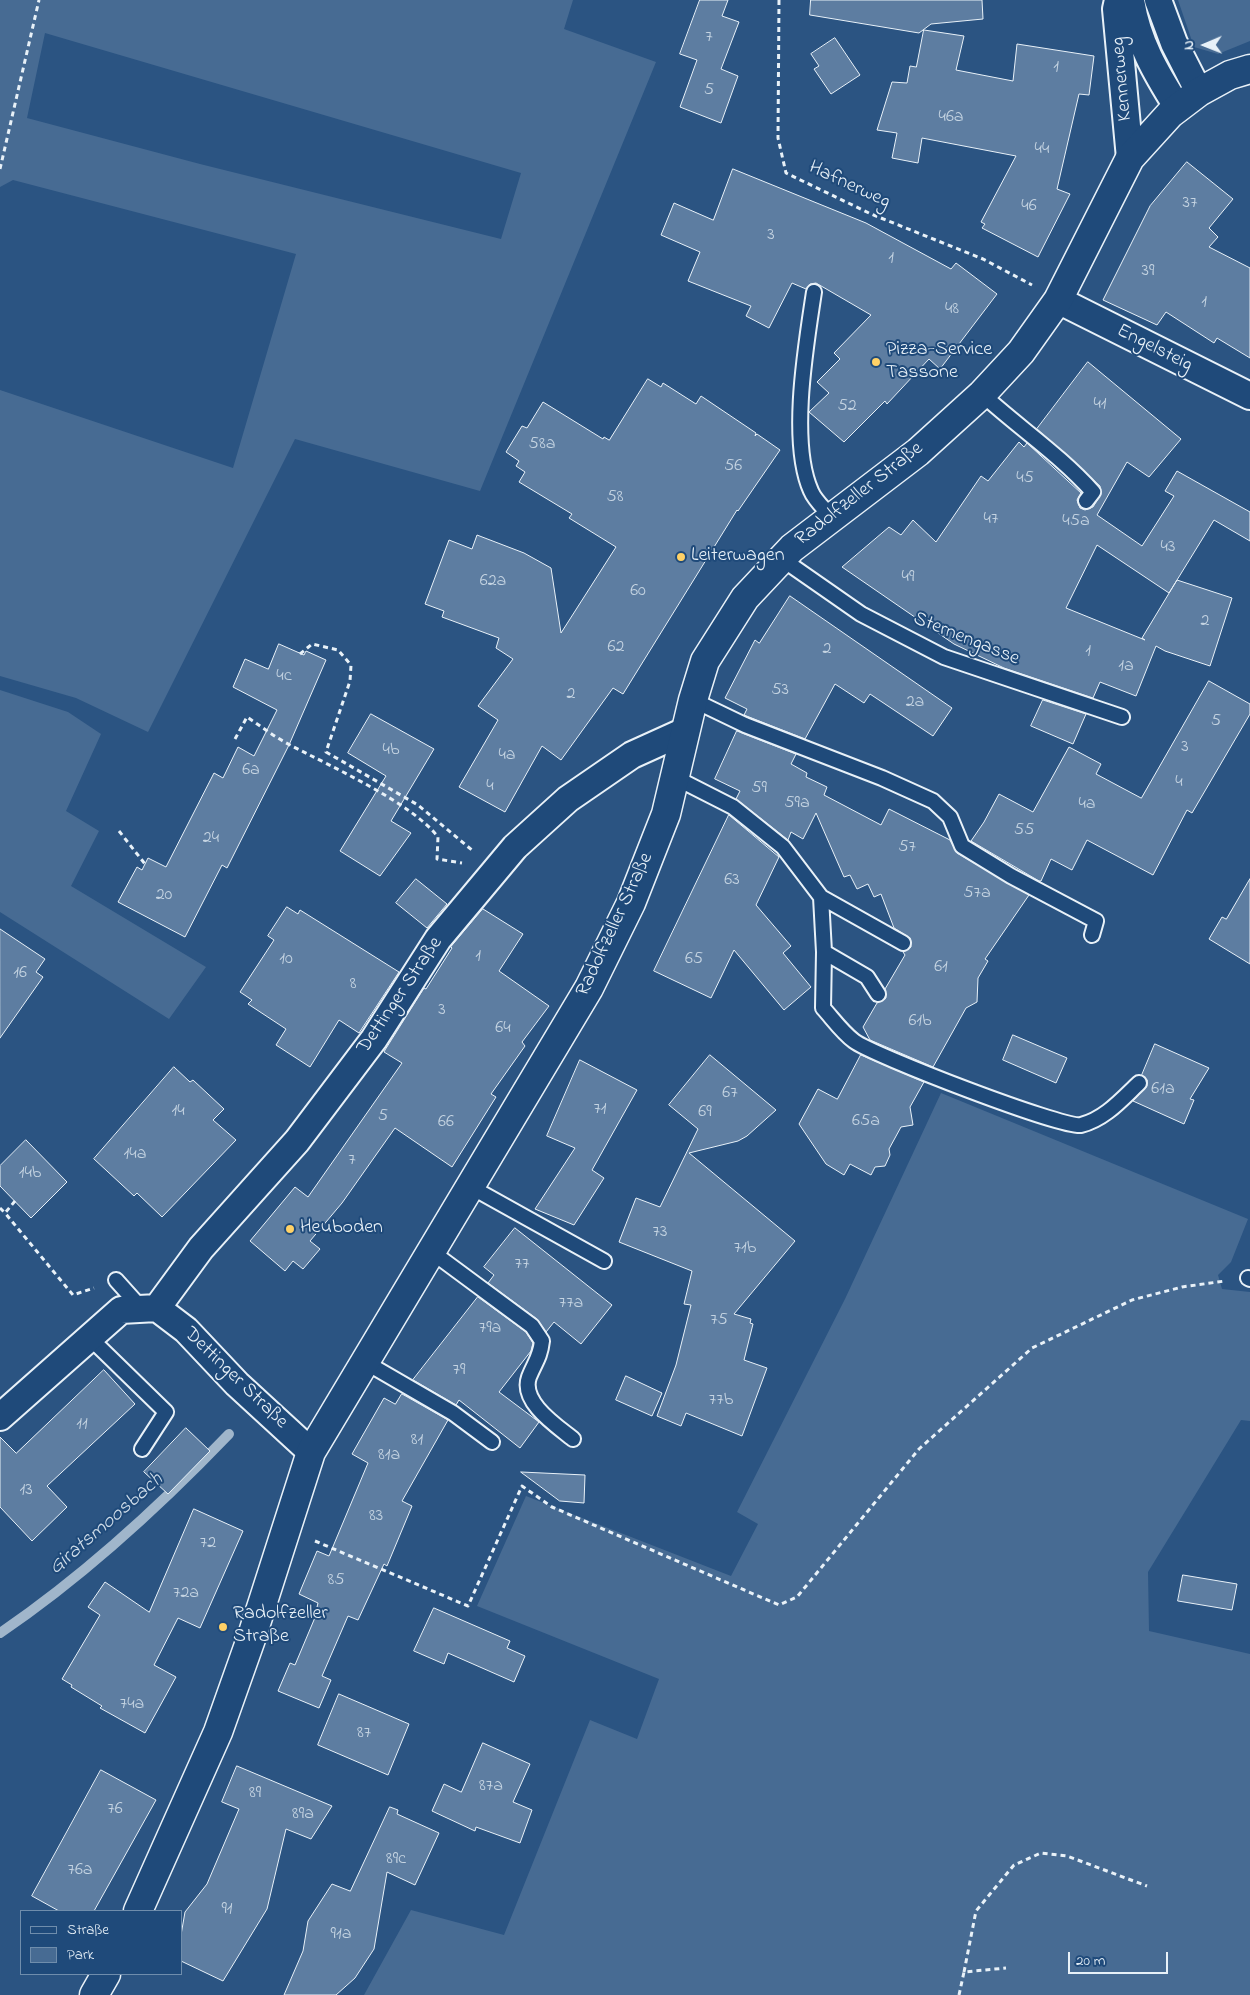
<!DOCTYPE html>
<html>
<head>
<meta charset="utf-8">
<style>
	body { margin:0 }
	#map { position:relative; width:1250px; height:1995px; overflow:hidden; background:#2b5482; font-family:"Indie Flower",sans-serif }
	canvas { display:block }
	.legend { position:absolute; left:20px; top:1910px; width:162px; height:65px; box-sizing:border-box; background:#1f4a7a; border:1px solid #6f8dac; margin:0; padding:6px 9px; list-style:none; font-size:15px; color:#e8f1f8 }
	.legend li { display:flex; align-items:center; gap:10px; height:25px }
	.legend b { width:25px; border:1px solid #6f8dac }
	.north { position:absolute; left:1180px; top:20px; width:50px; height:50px; -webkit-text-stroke:4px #1f4a7a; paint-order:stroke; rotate:269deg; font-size:14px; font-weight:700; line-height:20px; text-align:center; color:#e8f1f8 }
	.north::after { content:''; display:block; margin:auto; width:18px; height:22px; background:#e8f1f8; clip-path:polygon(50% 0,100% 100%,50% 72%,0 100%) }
	.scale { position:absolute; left:1068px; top:1952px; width:100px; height:22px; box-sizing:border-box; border:2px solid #e8f1f8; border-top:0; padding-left:6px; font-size:15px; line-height:18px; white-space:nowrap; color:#e8f1f8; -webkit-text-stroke:4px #1f4a7a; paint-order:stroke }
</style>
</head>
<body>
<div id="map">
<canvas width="1250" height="1995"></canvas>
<ul class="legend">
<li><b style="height:6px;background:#1f4a7a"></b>Straße</li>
<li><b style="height:14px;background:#476b93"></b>Park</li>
</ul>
<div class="north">N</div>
<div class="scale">20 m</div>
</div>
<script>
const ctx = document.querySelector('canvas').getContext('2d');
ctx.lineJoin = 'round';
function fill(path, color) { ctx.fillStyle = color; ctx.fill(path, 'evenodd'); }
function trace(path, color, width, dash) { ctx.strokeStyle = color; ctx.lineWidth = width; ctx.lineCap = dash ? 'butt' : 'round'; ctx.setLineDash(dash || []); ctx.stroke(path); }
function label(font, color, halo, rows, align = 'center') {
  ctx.font = font + ' "Indie Flower",sans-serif'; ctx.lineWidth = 4; ctx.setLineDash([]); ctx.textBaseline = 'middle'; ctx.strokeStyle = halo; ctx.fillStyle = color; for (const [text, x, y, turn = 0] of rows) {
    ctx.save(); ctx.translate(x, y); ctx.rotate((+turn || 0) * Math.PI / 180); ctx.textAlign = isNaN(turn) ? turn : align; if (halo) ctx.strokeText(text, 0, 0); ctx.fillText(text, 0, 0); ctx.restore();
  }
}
fill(new Path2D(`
	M0,0H573L564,29L656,62L480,491L295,439L148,732L76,698L0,676V390L233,468L296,254L13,180L0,187ZM45,33L521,173L501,239L200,164L27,118Z
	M1178,0H1250V41L1218,54L1194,47Z
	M0,690L68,712L101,734L66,811L99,831L71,886L206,967L169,1019L0,912Z
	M941,1093L1248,1219L1231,1262L1218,1275L1222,1289L1250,1292V1421L1241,1420L1148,1572L1149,1631L1250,1654V1995H364L411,1910L504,1935L590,1720L637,1739L659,1679L477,1606L526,1496L731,1576L758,1524L737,1512L845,1299Z`), '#476b93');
trace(new Path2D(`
	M0,1633C84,1576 159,1507 229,1434`), '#a0b6cb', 10);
const building = new Path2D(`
	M700,0H728L722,16L739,22L721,69L738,76L721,123L680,107L697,60L680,54Z
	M811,0H982L983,19L931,24L919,33L810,15Z
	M924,30L964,36L956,70L1013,81L1017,44L1094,56L1089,95L1079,94L1057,189L1070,194L1038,257L982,228L985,224L981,222L1016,156L922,138L918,163L892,158L897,133L877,130L892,82L907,83L910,66L916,67Z
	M835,38L860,75L831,94L814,69L819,66L811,54Z
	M1187,162L1233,199L1209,228L1218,237L1209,247L1250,268V358L1217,338L1214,343L1166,312L1157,325L1103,300L1150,206Z
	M733,169L866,223L951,269L956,263L997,294L940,369L929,359L887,404L885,401L844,442L809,412L829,393L817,382L840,359L834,353L871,315L816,283L810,284L806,289L792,283L769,328L746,316L751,306L688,281L700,252L661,235L674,203L713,220Z
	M1088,362L1181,439L1149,477L1127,462L1097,515L1142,546L1174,496L1165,491L1177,471L1250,512V541L1214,520L1169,593L1097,545L1066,608L1145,640L1142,638L1177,580L1232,598L1210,666L1165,651L1156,646L1136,696L1100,682L1093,698L1004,668L954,644L842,567L889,527L901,535L913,520L936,542L981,476L988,481L1019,442L1024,447L1027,443L1081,493L1077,500L1080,508L1085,510L1093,507L1101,494L1100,486L1037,429Z
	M648,379L661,387L663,383L696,404L701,396L756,433L755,436L757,434L780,450L738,511L737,510L623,694L613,688L561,760L542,746L505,812L459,787L498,720L478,706L513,659L496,648L499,638L442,617L444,611L425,604L449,540L472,549L477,535L524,553L551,568L561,633L616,547L569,518L572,514L519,482L525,472L516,466L519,461L506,452L522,426L527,428L543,402L603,439L604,437L609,440Z
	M790,596L952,708L933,736L870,694L864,703L835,684L805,739L744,715L747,709L725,698L755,640L759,643Z
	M279,644L304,655L306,651L326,660L289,745L227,868L222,865L185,937L118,902L137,867L142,870L148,858L166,867L214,773L223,778L238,747L254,756L277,710L233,687L245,659L268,669Z
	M1209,681L1250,704V714L1192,813L1187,810L1153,875L1087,840L1072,870L1051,859L1041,881H1039L971,841L984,822L999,794L1033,812L1069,747L1101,764L1096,774L1141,798Z
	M1043,700L1086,714L1073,744L1031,726Z
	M371,714L434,749L391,821L411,833L380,876L340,851L386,776L348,753Z
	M737,731L796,754L791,764L807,773L806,777L827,787L824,795L881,825L889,809L950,840L957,853L1029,895L985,959L988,961L978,978L977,1002L966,1008L933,1067L870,1040L863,1027L877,1003L886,998L885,989L905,955L903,952L911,947L910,938L894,928L881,894L874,897L868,884L857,889L850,875L844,877L816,813L803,839L791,832L788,840L736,799L740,791L715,779Z
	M729,815L779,857L756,905L791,946L783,953L811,987L784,1010L734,950L711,998L654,971Z
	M416,879L447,904L427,928L396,903Z
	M1250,879V964L1209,939L1222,917L1226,919Z
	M287,907L298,914L300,910L399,972L359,1033L339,1020L310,1067L276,1045L286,1029L248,1004L252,1000L240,992L274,940L268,936Z
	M483,909L523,934L499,971L549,1006L522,1042L525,1046L491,1094L496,1097L452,1167L395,1128L342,1203L310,1241L320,1249L303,1269L293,1261L285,1271L250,1241L295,1187L308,1197L402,1063L384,1052L385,1050L424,988L426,989L452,948L451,947Z
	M0,929L45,959L36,972L43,977L0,1038Z
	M1013,1035L1067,1058L1056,1083L1003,1060Z
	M1155,1044L1209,1068L1190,1099L1194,1100L1184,1124L1133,1101L1147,1086V1080L1142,1075Z
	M710,1055L776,1110L747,1136L738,1141L689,1153L795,1241L734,1314L751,1319L750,1323L753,1324L744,1360L767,1368L742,1436L686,1413L681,1426L657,1416L676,1365L691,1305L684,1304L692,1271L619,1242L636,1198L660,1207L698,1129L669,1105Z
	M861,1055L924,1082L910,1107L913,1125L901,1127L889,1149L890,1155L885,1166L875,1167L871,1175L850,1164L844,1175L826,1164L799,1124L818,1089L837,1099Z
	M580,1060L637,1090L592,1170L604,1178L574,1225L535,1209L575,1148L547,1136Z
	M174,1067L190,1082L193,1080L224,1109L213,1120L236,1140L162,1217L137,1193L134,1196L94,1159Z
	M26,1140L67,1182L31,1218L0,1186V1166Z
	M515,1228L612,1305L581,1344L554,1322L546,1332L537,1319L488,1283L494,1275L484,1267Z
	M478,1297L526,1332L533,1343L531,1351L499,1392L539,1422L520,1448L459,1400L456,1405L413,1380Z
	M104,1370L135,1404L47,1486L67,1507L32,1541L0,1507V1437L16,1453Z
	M626,1376L662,1393L652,1416L616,1400Z
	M402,1394L448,1420L402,1501L412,1506L387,1566L384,1564L358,1620L348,1616L322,1676L331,1680L319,1708L278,1691L290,1663L295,1665L319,1608L317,1607L318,1603L299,1594L317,1551L329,1556L368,1463L352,1454L384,1398L395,1404Z
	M186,1428L210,1451L168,1494L144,1472Z
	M521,1472L585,1475L584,1503L560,1501Z
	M194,1509L243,1531L200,1628L178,1618L154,1665L176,1677L145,1733L100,1708L102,1706L71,1687L72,1685L62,1679L100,1615L88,1607L105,1582L149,1612Z
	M1183,1575L1237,1584L1232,1610L1178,1601Z
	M434,1608L510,1641L507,1648L525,1656L514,1682L448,1653L444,1664L414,1651Z
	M339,1694L409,1724L388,1775L318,1745Z
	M483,1743L530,1764L513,1802L532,1810L520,1843L476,1827L475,1831L432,1811L444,1784L461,1792Z
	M237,1766L332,1806L311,1839L286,1829L267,1909L223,1981L181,1961V1935L185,1912L207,1884L239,1809L222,1802Z
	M101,1770L156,1800L94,1911H59L32,1896Z
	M390,1807L398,1810L397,1814L439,1833L415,1885L387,1872L374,1949L355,1978L336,1995H284L303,1951L308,1921L332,1884L350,1891Z`);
fill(building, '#5d7da1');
trace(building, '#e8f1f8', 1);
const service = new Path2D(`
	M814,292C806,345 789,442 811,491C815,501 826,510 832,518
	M982,394C1018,427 1060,455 1093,492L1086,501
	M782,559L861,614L944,657L1122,717
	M693,700L745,725L882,778L933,801L950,817L962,846L1011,876L1096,921L1092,935
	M676,778L733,807L783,847L821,897L824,952L867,977L878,994
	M821,897L903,943
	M824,952L823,1008C833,1019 842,1032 854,1041C872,1055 1064,1129 1081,1125C1105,1119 1122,1099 1139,1083
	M471,1187L604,1261
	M432,1252L532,1326L542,1341C540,1358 535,1362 529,1377C520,1402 557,1426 573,1439
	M1248,1278L1250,1279
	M116,1280L142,1309
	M89,1337L166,1412L142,1449
	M365,1362L453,1413L492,1442`);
const minor = new Path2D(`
	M1118,0L1116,9L1130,158
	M1131,0C1137,41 1156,73 1178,108
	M1158,0L1174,43L1199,92
	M1058,300L1250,396
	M157,1308L201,1248L297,1141L374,1039L438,939L515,847L568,799L632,755L685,731
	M0,1417L121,1310L157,1308L186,1330L237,1384L311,1452`);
const secondary = new Path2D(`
	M138,1911L218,1732L251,1639L311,1452L589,988L631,903L666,814L693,700L705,661L745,598L792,548L918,452L982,394L1021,352L1058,300L1130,158L1170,114L1199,92L1230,75L1250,69
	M94,1995L106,1974`);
trace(service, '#e8f1f8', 18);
trace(minor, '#e8f1f8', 30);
trace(secondary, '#e8f1f8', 31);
trace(new Path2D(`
	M779,0L778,138L786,173L871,214L983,259L1032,285
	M0,169L39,0
	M300,654L312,644L338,650L351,665L350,681L326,752L418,805L473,851
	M235,739L247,717C262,727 276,738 292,746C332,767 412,803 438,837L437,859L462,863
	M119,831L145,864
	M15,1201L5,1213L73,1295L94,1288
	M0,1208L5,1213
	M315,1541L468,1606L522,1486L552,1507L779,1605L797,1597L919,1449L1032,1348L1132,1300L1182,1287L1225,1281
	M964,1972L976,1911L1014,1865L1041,1853L1067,1856L1147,1886
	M959,1995L964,1972L1006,1968`), '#e8f1f8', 3, [5, 4]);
trace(service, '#1f4a7a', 14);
trace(minor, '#1f4a7a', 26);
trace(secondary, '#1f4a7a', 28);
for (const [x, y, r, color] of [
	[876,362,5,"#ffd166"],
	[681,557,5,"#ffd166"],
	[290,1229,5,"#ffd166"],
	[223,1627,5,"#ffd166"]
]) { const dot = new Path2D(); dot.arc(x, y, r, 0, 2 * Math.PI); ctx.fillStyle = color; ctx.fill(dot); trace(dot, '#1f4a7a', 2); }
label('18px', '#c5d4e2', null, [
	["7",709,38],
	["1",1056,68],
	["5",709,91],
	["46a",951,118],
	["44",1042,150],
	["37",1190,204],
	["46",1029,207],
	["3",771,236],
	["1",891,259],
	["39",1148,272],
	["1",1204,303],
	["48",952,310],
	["41",1100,405],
	["52",847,407],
	["58a",542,445],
	["56",733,467],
	["45",1025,479],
	["58",615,498],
	["47",991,520],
	["45a",1076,522],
	["43",1168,548],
	["49",908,578],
	["62a",493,582],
	["60",638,592],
	["2",1205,622],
	["62",616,648],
	["2",827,650],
	["1",1088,652],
	["1a",1126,667],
	["4c",284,677],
	["53",780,691],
	["2",571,695],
	["2a",915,703],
	["5",1216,722],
	["3",1185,748],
	["4b",391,751],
	["4a",507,756],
	["6a",251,771],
	["4",1179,783],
	["4",490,787],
	["59",759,789],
	["59a",797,804],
	["4a",1087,805],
	["55",1024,831],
	["24",211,839],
	["57",907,848],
	["63",732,881],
	["57a",977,894],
	["20",164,896],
	["1",478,957],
	["10",286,960],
	["65",694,960],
	["61",941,968],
	["16",20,974],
	["8",353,985],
	["3",442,1011],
	["61b",920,1022],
	["64",503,1029],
	["61a",1163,1090],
	["67",730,1094],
	["71",600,1110],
	["14",178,1112],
	["69",705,1113],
	["5",383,1117],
	["65a",866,1122],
	["66",446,1123],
	["14a",135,1155],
	["7",352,1161],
	["14b",30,1174],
	["73",660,1233],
	["71b",745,1249],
	["77",522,1265],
	["77a",571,1304],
	["75",719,1321],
	["79a",490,1329],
	["79",459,1371],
	["77b",721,1401],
	["11",82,1425],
	["81",417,1441],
	["81a",389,1456],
	["13",26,1491],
	["83",376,1517],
	["72",208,1544],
	["85",336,1581],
	["72a",186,1594],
	["74a",132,1705],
	["87",364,1734],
	["87a",491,1787],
	["89",255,1794],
	["76",115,1810],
	["89a",303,1815],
	["89c",396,1860],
	["76a",80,1871],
	["91",227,1910],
	["91a",341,1935]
]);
label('20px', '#e8f1f8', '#1f4a7a', [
	["Kennerweg",1123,79,-95],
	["Hafnerweg",849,186,25],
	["Engelsteig",1154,349,27],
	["Radolfzeller Straße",860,495,-38],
	["Sternengasse",966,640,22],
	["Radolfzeller Straße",616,925,-65],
	["Dettinger Straße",401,996,-56],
	["Dettinger Straße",235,1379,44]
]);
label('20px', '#e8f1f8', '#1f4a7a', [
	["Pizza-Service",886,351],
	["Tassone",886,374],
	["Leiterwagen",691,557],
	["Heuboden",300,1229],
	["Radolfzeller",233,1615],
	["Straße",233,1638]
], 'left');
label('italic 21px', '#d0dde9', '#1f4a7a', [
	["Giratsmoosbach",107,1525,-41]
]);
</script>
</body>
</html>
